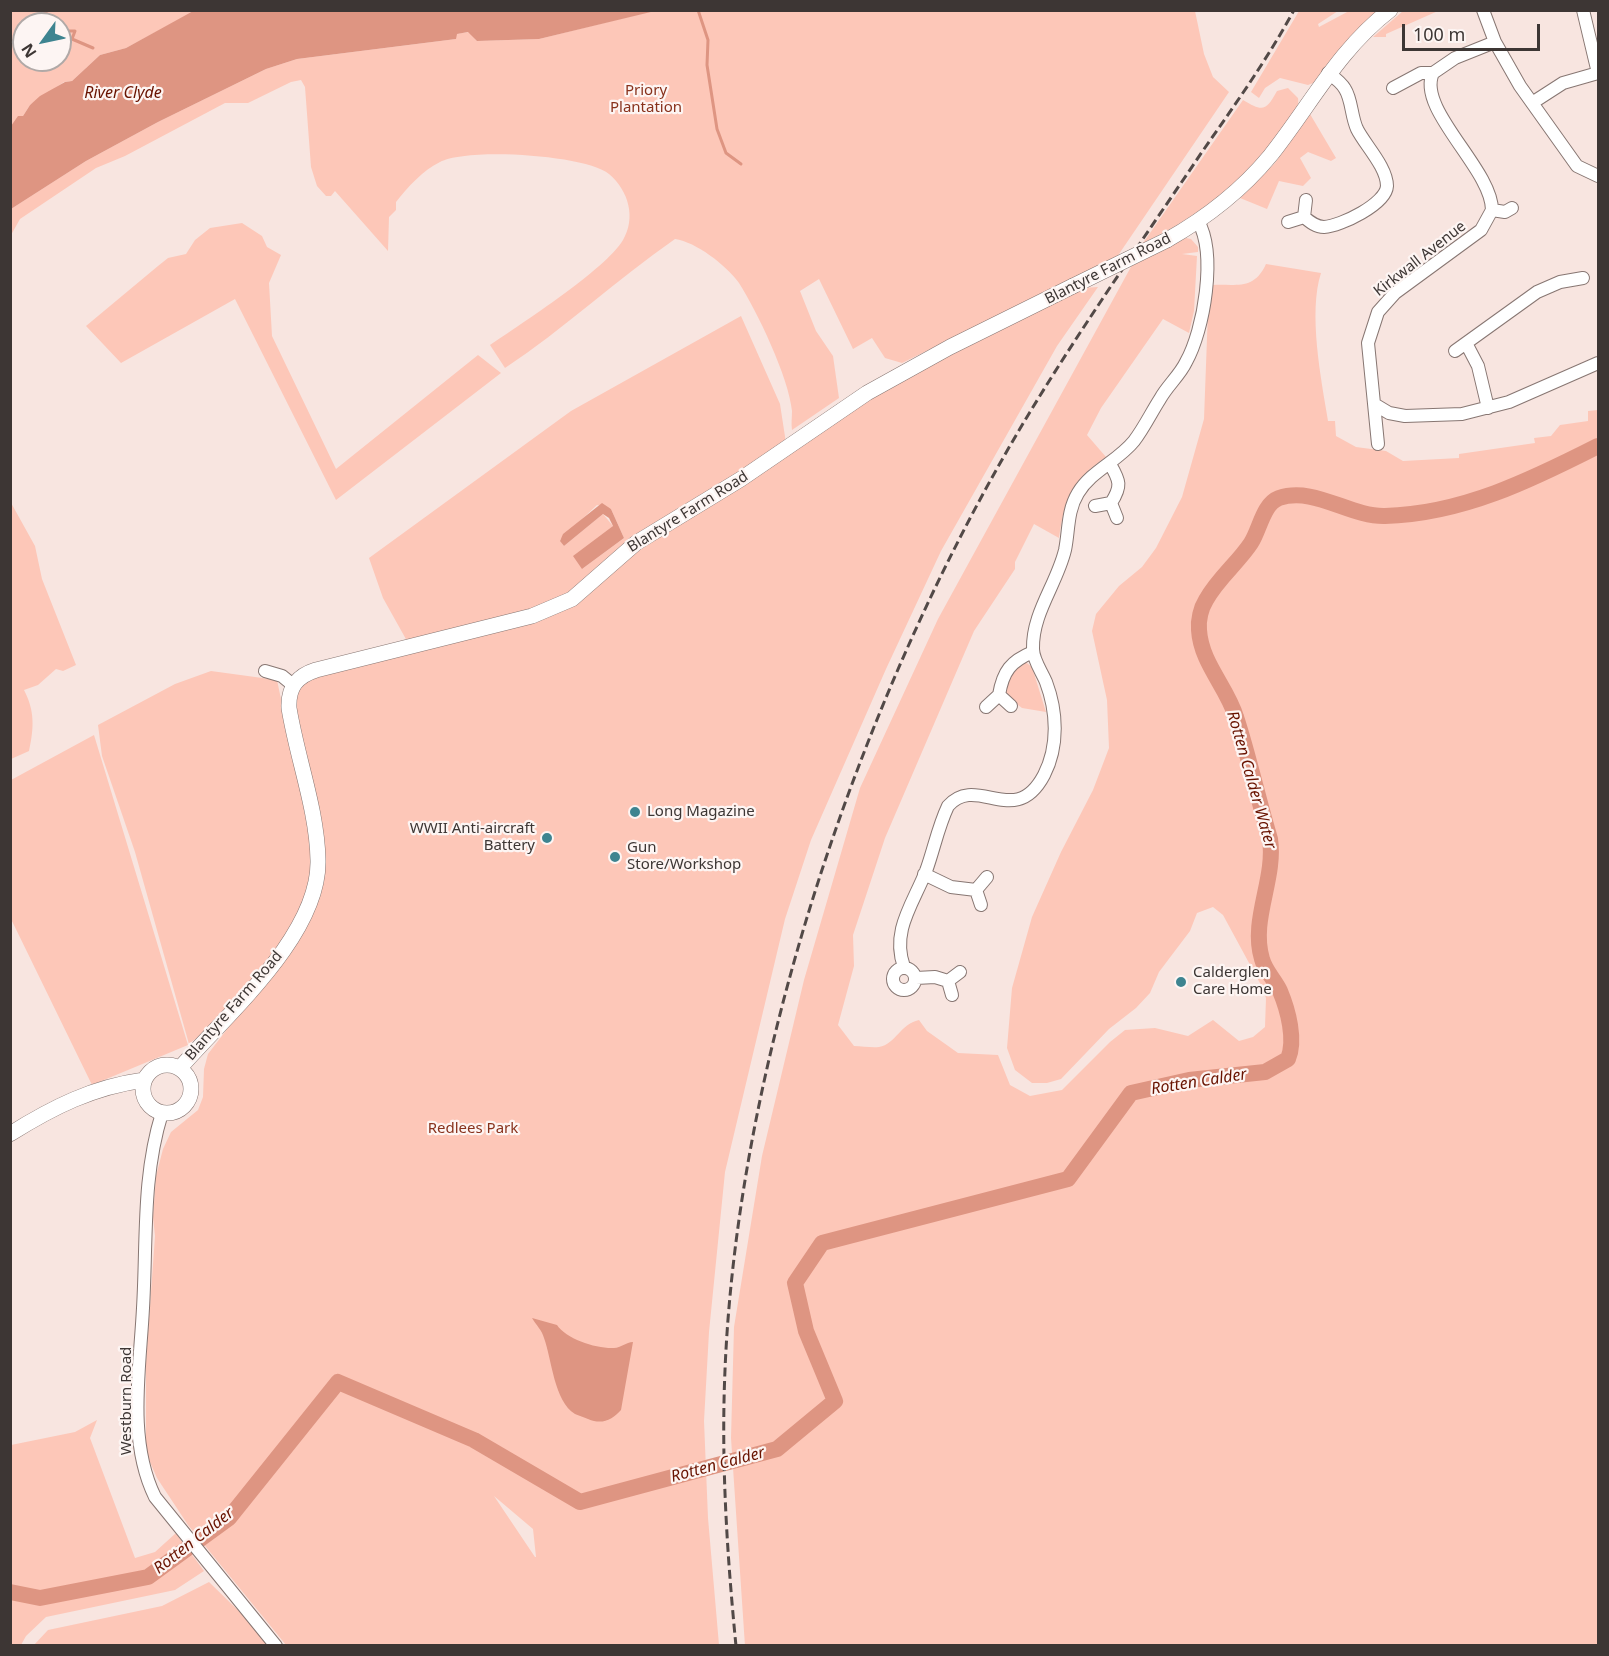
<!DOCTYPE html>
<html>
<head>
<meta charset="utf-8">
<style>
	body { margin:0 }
	#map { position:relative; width:1609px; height:1656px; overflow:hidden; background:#f8e5e0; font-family:"Noto Sans",sans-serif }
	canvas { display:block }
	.frame { position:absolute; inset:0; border:12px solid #3d3634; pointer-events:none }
	.north { position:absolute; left:12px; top:12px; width:60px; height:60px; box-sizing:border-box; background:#fdf5f3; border:2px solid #b0a9a7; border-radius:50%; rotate:237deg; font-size:16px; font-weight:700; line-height:24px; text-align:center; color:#3d3634 }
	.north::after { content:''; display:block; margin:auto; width:21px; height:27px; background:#3e8490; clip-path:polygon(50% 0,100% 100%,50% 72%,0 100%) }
	.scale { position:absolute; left:1402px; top:24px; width:138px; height:27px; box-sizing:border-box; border:3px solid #3d3634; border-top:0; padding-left:8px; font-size:18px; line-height:21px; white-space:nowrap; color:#3d3634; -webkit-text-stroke:4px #fdf5f3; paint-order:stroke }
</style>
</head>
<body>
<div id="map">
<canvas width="1609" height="1656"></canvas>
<div class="frame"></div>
<div class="north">N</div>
<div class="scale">100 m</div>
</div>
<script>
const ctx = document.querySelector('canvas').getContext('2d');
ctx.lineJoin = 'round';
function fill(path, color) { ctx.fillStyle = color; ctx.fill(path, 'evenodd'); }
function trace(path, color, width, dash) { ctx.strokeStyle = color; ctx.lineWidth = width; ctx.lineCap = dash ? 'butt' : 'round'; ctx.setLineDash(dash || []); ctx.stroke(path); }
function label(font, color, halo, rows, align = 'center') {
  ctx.font = font + ' "Noto Sans",sans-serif'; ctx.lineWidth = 4.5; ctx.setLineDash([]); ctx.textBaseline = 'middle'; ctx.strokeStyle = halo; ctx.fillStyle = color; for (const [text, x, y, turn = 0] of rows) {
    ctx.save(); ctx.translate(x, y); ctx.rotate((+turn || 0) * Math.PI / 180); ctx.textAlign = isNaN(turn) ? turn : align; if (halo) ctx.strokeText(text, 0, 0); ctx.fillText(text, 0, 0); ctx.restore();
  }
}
fill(new Path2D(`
	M656,10L1195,11L1204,54L1213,77L1229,92L1117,257L902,363L885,358L872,338L853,349L819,279L800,291L816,331L833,356L839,398L792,430C791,424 792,417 792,411C789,378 757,311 739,283C726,265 696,242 675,239C616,280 564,329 505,368L490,345C521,324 606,269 623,240C636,218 629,191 609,174C587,155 468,147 440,162C423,170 408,187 396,202V210L389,217L388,251L335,191L331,196H326L317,186L311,167L305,87L301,80L291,82L248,103H225L125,156L96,168L20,219L11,235V209L86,161L158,122L266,69L297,59L456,39V34L469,32L477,41L539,39Z
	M11,11H195L126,48L100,55L72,81L64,82L30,105L23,116L11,126ZM24,24H60V60H24Z
	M1299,11H1338L1318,24L1319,27L1349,11H1381L1313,83L1308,85L1280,78L1265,88L1259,98L1251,92Z
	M1403,11H1438L1386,34V37H1373Z
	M1288,88L1298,98C1300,110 1289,120 1282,130C1245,181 1199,216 1143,243L1243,100C1263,112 1266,111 1277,91Z
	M1310,114L1336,158L1331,161L1308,152L1300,158L1311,178L1303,186L1279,181L1267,209L1240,198L1275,163Z
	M242,223L262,236L267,247L281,255L269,283L272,336L336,469L478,355L501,373L336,500L235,299L121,363L86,326L158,266L168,258L186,254L195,240L210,228Z
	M1186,238L1191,239L1198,247V252L1182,254L1197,256L1194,311L1189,333L1163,319L1101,408L1087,435L1106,457C1071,481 1065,497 1059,538L1034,524L1015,562V569L974,631L885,838L853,935L854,966L838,1025L854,1046C862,1046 872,1048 879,1047C896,1044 900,1024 919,1020L927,1031L958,1053L998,1055L1010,1085L1030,1096L1062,1090L1110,1042L1125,1030L1155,1028L1188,1036L1213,1020L1239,1041L1253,1037L1265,1027L1266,998L1261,985L1223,915L1213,907L1197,913L1190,931L1159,972L1150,993L1136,1008L1109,1029L1061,1079L1047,1083H1032L1015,1070L1007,1048L1012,988L1032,917L1061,852L1093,790L1109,748L1107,700L1092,631L1096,614L1119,586L1142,567L1156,548L1182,497L1204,419L1208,311L1213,285C1238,284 1254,290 1266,264L1321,273C1308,313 1321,379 1328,421H1335L1336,436L1356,447L1386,451L1403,461L1459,458V454L1535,443L1534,438L1551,436L1560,425L1588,421V411L1598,410V1645L745,1646L731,1438L734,1327L762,1156L804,980L860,788L938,619L1132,265Z
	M1098,287L1057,346L941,551L886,669L811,840L785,919L725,1172L709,1332L704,1421L708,1518L719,1645H286L188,1525L157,1478L146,1453V1362L155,1236L153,1217L156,1176L163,1149L171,1132L198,1110L203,1097L204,1069L208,1054L264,981L321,889L325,870L320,831L295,705L299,689L310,678L533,621L809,438L918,370L1083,288ZM494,1496L533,1529L536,1557H535Z
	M741,316L780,404L786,443L553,604L407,641L383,598L369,558L571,411ZM597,505L611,509L624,538L582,569L613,526L603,514L564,546L560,540Z
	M10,501L35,546L42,579L76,665L63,671L56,669L38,685L24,690C35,711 34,728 29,751L11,759Z
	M1024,661L1032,667L1046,712L1022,708L1005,695L1009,674Z
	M211,671L277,680L311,842C312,863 311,886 302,905C282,948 227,1017 189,1044L135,852L102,756L98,725L175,684Z
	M94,735L188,1045L92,1085L11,919V780Z
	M97,1420L90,1438L135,1558L155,1552L176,1533L204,1571L175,1590L46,1617L26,1636L21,1645H11V1445L75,1432Z
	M209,1582L250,1622L269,1646H33L48,1630L162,1606Z`), '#fdc7b8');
fill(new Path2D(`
	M195,10H655V11L539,39L477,41L468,32L457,34L456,39L297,59L266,69L158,122L86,161L11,209V126L18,116H23L30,105L40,96L65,82L72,81L100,55L126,48Z
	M602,503L611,509L624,538L582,569L573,556L613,526L609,518L603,514L564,546L560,541L563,534Z
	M532,1318L557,1325C566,1339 597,1349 614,1348C621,1348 626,1342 633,1342L621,1410C612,1420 602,1425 588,1419C584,1417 579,1416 575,1414C554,1401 552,1360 544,1338C542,1330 536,1325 532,1318Z`), '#de9582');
trace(new Path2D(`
	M43,10L57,24
	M698,10L708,40L707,65L717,129L726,153L741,164
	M60,27L63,31H75L72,39L93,48
	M10,41L24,40`), '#de9582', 3);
trace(new Path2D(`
	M10,1592L40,1598L148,1577L229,1518L338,1382L474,1440L580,1502L777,1449L835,1401L806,1331L795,1283L822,1243L1068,1179L1131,1093L1189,1080L1265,1072L1288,1059C1296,1040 1288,1010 1280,991C1275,980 1265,971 1262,959C1250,920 1276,879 1270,839C1258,799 1249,757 1236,717C1227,687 1201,663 1199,630C1198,620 1201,608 1206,600C1218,578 1238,563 1251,543C1260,529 1263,504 1279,498C1314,486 1350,517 1385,516C1462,514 1531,480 1598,446`), '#de9582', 16);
const minor = new Path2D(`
	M1483,10L1495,42L1520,86L1577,166L1598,176
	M1583,10L1598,73
	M1393,88L1421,73H1433L1455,58L1495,42
	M1532,103L1563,83L1598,73
	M1492,210L1505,212L1512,208
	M1304,217C1310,222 1316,227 1324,227C1341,226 1386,204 1387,186C1387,167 1365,145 1357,129C1351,116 1352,100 1345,89C1341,82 1335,78 1328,73
	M1288,222L1304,217L1306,200
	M1466,343L1478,366L1488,408
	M1455,351L1537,292L1560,282L1583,278
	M1374,404L1389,413L1405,416L1462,414L1509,402L1598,363
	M1378,444L1368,343L1378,312L1395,293L1481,230L1492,210C1492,169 1416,109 1433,73
	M1111,503L1117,518
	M1095,506L1111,503C1122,486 1120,481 1110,464
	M265,671L282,676L293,685
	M999,695C1003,671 1011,661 1033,652
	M986,707L999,695L1011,706
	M924,874L951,887L976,890
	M981,905L976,890L987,877
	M904,967C891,931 913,904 926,871C934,849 938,827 948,806C977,773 1015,830 1044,775C1059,746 1057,711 1046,682C1042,672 1033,660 1033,649C1032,613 1057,584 1065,550C1069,531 1067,511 1078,493C1091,471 1118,461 1134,441C1144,428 1151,413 1160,399C1167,386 1180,375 1186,362C1204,330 1217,254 1198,221
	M893 979a11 11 0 1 1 22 0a11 11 0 1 1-22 0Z
	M916,978L935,977L948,981L952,995
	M948,981L960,972
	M162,1113C142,1177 147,1241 143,1308C140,1369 127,1440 155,1497L276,1646`);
const major = new Path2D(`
	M1167,240C1206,218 1241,191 1270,156C1310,106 1338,50 1390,10
	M143 1089a24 24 0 1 1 48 0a24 24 0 1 1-48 0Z
	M180,1068C226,1015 320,935 318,860C317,809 297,758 289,708C288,687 297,676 316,670L532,616L572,599L636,543L741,479L867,393L950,347L1073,286
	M10,1134C53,1107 93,1087 144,1080`);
trace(minor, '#877672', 14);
trace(major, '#877672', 16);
trace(minor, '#fff', 12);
trace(major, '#fff', 15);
trace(new Path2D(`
	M736,1646C727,1554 721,1462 725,1370C738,1053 866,682 1030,412C1084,323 1144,238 1202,152C1234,106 1267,60 1294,10`), '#524947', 3, [9, 4.5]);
const majorBridge = new Path2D(`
	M1073,286L1167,240`);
trace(majorBridge, '#877672', 16, []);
trace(majorBridge, '#fff', 15);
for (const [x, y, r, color] of [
	[635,812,6,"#3e8490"],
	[547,838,6,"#3e8490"],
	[615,857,6,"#3e8490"],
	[1181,982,6,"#3e8490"]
]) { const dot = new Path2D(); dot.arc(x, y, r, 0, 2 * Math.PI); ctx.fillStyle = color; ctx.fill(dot); trace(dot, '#fdf5f3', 2); }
label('15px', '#88321c', '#fdf5f3', [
	["Priory",646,91],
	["Plantation",646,108],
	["Redlees Park",473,1129]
]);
label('15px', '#3d3634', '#fdf5f3', [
	["Kirkwall Avenue",1420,259,-38],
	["Blantyre Farm Road",1108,269,-27],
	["Blantyre Farm Road",688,512,-32],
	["Blantyre Farm Road",234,1006,-49],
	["Westburn Road",127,1401,-90]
]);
label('15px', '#3d3634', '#fdf5f3', [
	["Long Magazine",647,812],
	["WWII Anti-aircraft",535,829,"right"],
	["Battery",535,846,"right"],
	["Gun",627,848],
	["Store/Workshop",627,865],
	["Calderglen",1193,973],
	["Care Home",1193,990]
], 'left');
label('italic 16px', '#691300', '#fdf5f3', [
	["River Clyde",123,93],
	["Rotten Calder Water",1251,780,74],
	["Rotten Calder",1199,1082,-9],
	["Rotten Calder",718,1465,-15],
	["Rotten Calder",194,1541,-38]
]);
</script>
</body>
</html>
